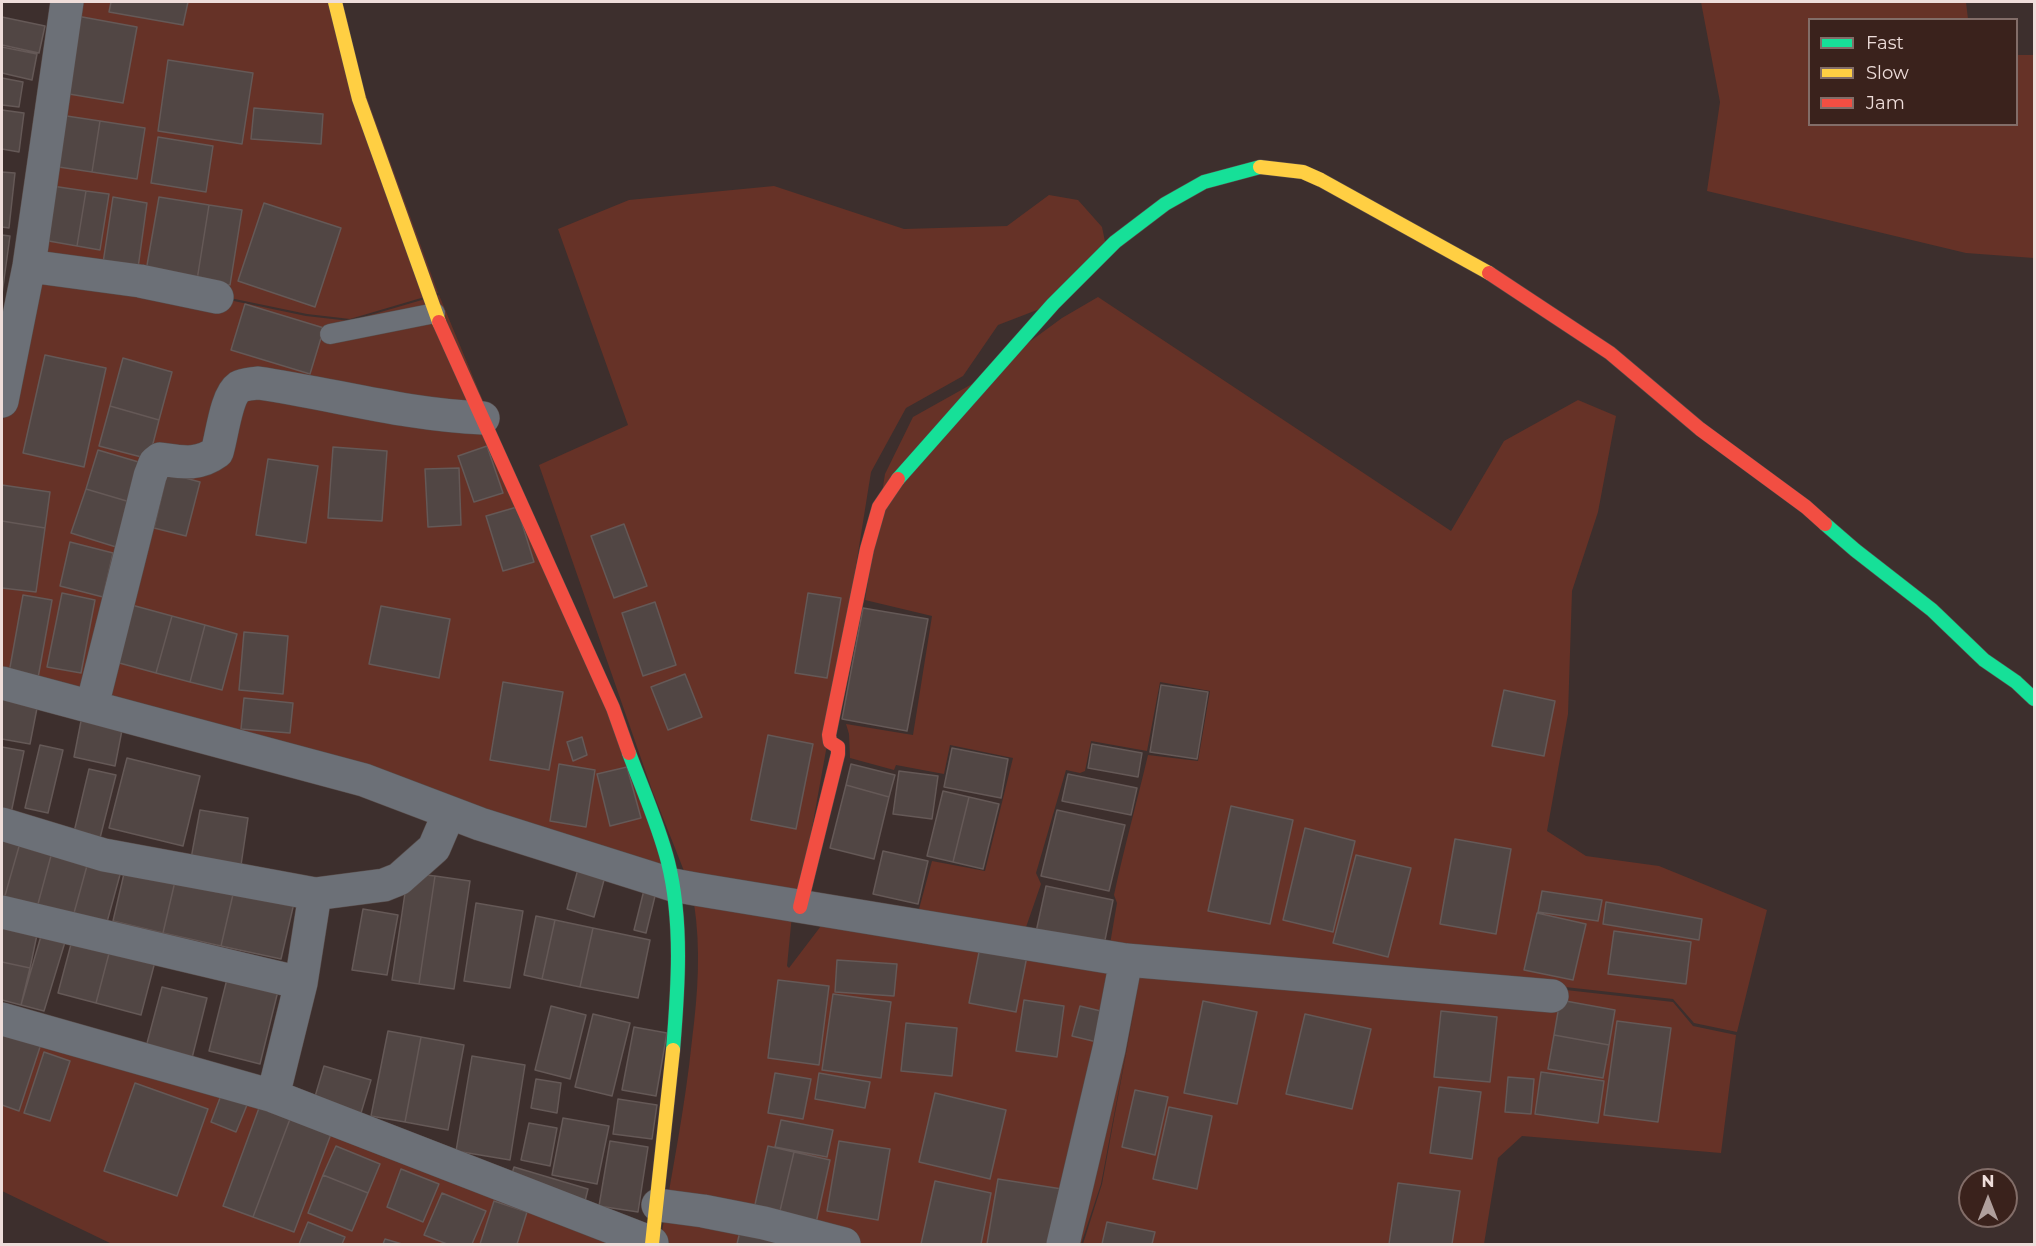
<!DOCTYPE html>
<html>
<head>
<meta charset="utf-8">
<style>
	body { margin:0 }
	#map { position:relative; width:2036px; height:1246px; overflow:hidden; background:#3d2f2d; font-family:Montserrat,sans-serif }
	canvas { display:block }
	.frame { position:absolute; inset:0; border:3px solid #eeddda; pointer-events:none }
	.legend { position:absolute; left:1808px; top:18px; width:210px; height:108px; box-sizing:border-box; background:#3a221c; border:2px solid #826d68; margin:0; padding:8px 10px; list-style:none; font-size:18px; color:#eeddda }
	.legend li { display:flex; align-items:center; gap:12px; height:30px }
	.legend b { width:30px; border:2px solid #826d68 }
	.north { position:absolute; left:1958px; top:1168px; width:60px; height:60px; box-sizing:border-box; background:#3a221c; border:2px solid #826d68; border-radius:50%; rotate:0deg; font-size:16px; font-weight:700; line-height:24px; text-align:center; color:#eeddda }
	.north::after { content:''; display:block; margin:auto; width:21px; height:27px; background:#b0a09d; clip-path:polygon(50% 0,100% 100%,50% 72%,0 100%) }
</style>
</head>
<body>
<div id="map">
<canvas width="2036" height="1246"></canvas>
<div class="frame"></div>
<ul class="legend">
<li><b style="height:8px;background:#16e098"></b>Fast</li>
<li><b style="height:8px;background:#ffcf43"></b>Slow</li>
<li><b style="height:8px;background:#f24e42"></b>Jam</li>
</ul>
<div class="north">N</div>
</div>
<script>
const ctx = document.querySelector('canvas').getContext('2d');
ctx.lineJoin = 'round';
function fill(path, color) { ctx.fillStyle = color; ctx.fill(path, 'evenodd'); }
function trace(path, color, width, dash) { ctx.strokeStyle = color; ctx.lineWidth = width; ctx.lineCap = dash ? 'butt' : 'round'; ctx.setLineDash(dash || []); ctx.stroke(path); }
fill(new Path2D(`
	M64,2H332L438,293L350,319L307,314L153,282L31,255Z
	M1701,2H1966L1968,19L1810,20V124H2016L2017,55H2034V258L1966,253L1707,191L1720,102Z
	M774,186L904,229L1007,226L1049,195L1078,200L1102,227L1108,256L1063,300L998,325L963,376L906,408L871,472L830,728L800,895L686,876L652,790L539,465L628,425L558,229L629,200Z
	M30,265L176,289L306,316L350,321L439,295L679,872L2,683V426Z
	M1098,297L1451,531L1504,441L1578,400L1616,416L1598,512L1572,591L1568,714L1547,831L1586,856L1659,866L1767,910L1737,1032L1694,1023L1673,999L1547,985L1109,950L1117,903L1114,895C1124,848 1137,802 1148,755L1198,761L1210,691L1160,682L1147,751L1091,741L1085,771L1080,773L1066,770L1036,873L1041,884L1025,930L924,921L919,909L932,861L985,871L1013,758L950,745L944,774L896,765L894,770L850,758L849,734L846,724L913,735L932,616L865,600L885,474L913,417L972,384L1062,318Z
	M694,903L792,915L787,966L789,968L824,922L1548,988L1673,1002L1693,1026L1736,1035L1721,1153L1522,1136L1498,1158L1484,1244H1083L1102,1184L1139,983L1101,1184L1081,1244H660C671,1176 685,1109 692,1040C698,993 701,949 694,903Z
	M2,1016L649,1244H112L2,1191Z`), '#663227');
const building = new Path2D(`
	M111,2H188L183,25L109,12Z
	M77,16L137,27L123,103L63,93Z
	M2,17L45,26L39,53L2,45Z
	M2,47L37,54L32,80L2,73Z
	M168,60L253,73L242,144L158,131Z
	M2,78L23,82L19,107L2,105Z
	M254,108L323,114L321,144L251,139Z
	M2,110L24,113L19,152L2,149Z
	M60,115L100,121L92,172L52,166Z
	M100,121L145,128L137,179L92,172Z
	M158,137L213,146L206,192L151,183Z
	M2,172L15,173L9,228L2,227Z
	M52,186L86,191L77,246L43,240Z
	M86,191L109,194L100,250L77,246Z
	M113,197L147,203L138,268L103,263Z
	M159,197L209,205L197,280L146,271Z
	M264,203L341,228L315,307L238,281Z
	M209,205L242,210L230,285L197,280Z
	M2,235L10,236L2,294Z
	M245,304L324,328L310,374L231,350Z
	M45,355L106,368L84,467L23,453Z
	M123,358L172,372L159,420L110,406Z
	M110,406L159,420L149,459L99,446Z
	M487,446L503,493L474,502L458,456Z
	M333,447L387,451L382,521L328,518Z
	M98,450L142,463L130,502L86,489Z
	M268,459L318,466L306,543L256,535Z
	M459,468L461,525L428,527L425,469Z
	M167,473L200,482L186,536L154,528Z
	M2,485L50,492L45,528L2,521Z
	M86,489L130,502L116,547L71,533Z
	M517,507L534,562L503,571L486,516Z
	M2,521L45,528L36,592L2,588Z
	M624,524L647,586L614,598L591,536Z
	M70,542L113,553L103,597L60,586Z
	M62,593L95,600L81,673L47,667Z
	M808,593L841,598L827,678L795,673Z
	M23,595L52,600L38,678L9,673Z
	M655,602L676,665L643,676L622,613Z
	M128,604L172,616L156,673L112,661Z
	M381,606L450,619L439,678L369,664Z
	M863,608L928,619L907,731L842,719Z
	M172,616L205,625L190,682L156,673Z
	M205,625L237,634L222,690L190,682Z
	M244,632L288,636L283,694L239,690Z
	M685,674L702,717L668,730L651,687Z
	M503,682L563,692L549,770L490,760Z
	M1161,685L1208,692L1197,759L1150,752Z
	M1504,690L1555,701L1544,756L1492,746Z
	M2,696L38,703L30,744L2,739Z
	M244,698L293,703L290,733L241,729Z
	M82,716L123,725L115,766L74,757Z
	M768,735L813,744L796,829L751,820Z
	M582,737L587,755L573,761L567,742Z
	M1092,744L1142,753L1138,777L1088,768Z
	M40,745L63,750L48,813L25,808Z
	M2,747L24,751L10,818L2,817Z
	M952,748L1008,759L1001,798L944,787Z
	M127,758L200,776L183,846L109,828Z
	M559,764L595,770L586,827L550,821Z
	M851,764L895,775L889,797L846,785Z
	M627,767L641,818L610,826L597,774Z
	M89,769L116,775L100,838L74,832Z
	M899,771L938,776L932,819L893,814Z
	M1068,774L1137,788L1131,815L1062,801Z
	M846,785L889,797L874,859L830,848Z
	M943,791L969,797L953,862L927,856Z
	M969,797L999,804L983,869L953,862Z
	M1231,806L1293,820L1270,924L1208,911Z
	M200,810L248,818L240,872L190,864Z
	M1057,810L1125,825L1109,891L1041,876Z
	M1305,828L1355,841L1333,932L1283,920Z
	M2,838L20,843L2,906Z
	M1455,839L1511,849L1496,934L1440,924Z
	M20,843L52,852L35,915L2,906Z
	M883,851L928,861L918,904L873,894Z
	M52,852L88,862L71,924L35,915Z
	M1356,855L1411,868L1388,957L1333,943Z
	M88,862L121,871L104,933L71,924Z
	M580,862L607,869L594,917L567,909Z
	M126,865L176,877L163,933L113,921Z
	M408,873L435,876L419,984L392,980Z
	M435,876L470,881L454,989L419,984Z
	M176,877L234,890L221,946L163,933Z
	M1046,886L1113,900L1104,945L1036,932Z
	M234,890L294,903L281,959L221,946Z
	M644,890L656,892L646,933L634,930Z
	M1542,891L1602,900L1598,921L1538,912Z
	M1606,902L1702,919L1699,940L1603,924Z
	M476,903L523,911L510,988L464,981Z
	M363,909L398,915L387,975L352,970Z
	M1537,913L1586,924L1573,980L1524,970Z
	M536,916L555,920L542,979L524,975Z
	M555,920L593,928L580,987L542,979Z
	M2,921L38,930L30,968L2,962Z
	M593,928L650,940L638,998L580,987Z
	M1614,931L1691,942L1686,984L1608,974Z
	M74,933L112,942L96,1003L58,993Z
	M41,936L65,942L44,1011L21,1005Z
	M112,942L157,954L141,1015L96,1003Z
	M981,942L1028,951L1016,1012L969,1003Z
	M837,960L897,964L894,996L835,992Z
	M2,962L30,968L21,1005L2,1000Z
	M227,979L278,991L260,1064L209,1051Z
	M778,980L829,986L819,1065L768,1058Z
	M162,987L207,998L192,1058L146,1047Z
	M833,994L891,1002L881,1078L822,1070Z
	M1024,1000L1064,1006L1057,1057L1016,1051Z
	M1560,1000L1615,1010L1609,1045L1554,1035Z
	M1203,1001L1257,1012L1237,1104L1184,1093Z
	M551,1006L586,1015L570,1079L535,1070Z
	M1080,1006L1109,1013L1101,1043L1072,1036Z
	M1441,1011L1497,1017L1490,1082L1434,1077Z
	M593,1014L630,1023L612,1096L575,1087Z
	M1305,1014L1371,1029L1352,1109L1286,1094Z
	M1617,1021L1671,1028L1658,1122L1604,1115Z
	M906,1023L957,1028L952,1076L901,1071Z
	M634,1027L667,1033L656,1096L622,1090Z
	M2,1031L41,1044L19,1111L2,1105Z
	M388,1031L421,1037L405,1122L371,1116Z
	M1554,1035L1609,1045L1603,1078L1548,1069Z
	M421,1037L464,1045L448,1130L405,1122Z
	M44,1052L70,1061L50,1121L24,1113Z
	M472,1056L525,1065L510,1160L456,1151Z
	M324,1066L371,1080L361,1113L314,1100Z
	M1541,1072L1604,1081L1598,1123L1535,1114Z
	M775,1073L811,1079L803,1119L768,1113Z
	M819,1073L870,1082L865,1108L815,1099Z
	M1508,1077L1534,1079L1531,1114L1505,1112Z
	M536,1079L561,1083L557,1113L531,1108Z
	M135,1083L208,1109L177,1196L104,1171Z
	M1439,1087L1481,1092L1472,1159L1430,1153Z
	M223,1090L249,1100L236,1132L211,1122Z
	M1135,1090L1168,1097L1155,1155L1122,1147Z
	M935,1093L1006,1110L990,1179L919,1162Z
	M618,1099L657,1105L652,1139L613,1134Z
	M1169,1107L1212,1116L1197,1189L1153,1179Z
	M259,1108L290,1119L253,1217L223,1206Z
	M563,1118L609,1126L597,1184L552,1175Z
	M290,1119L331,1134L294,1232L253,1217Z
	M781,1120L833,1130L827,1157L775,1147Z
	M529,1123L557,1128L550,1166L521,1160Z
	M610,1141L648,1147L638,1212L599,1206Z
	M839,1141L890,1149L878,1220L827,1211Z
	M336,1146L380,1164L368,1193L323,1175Z
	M768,1146L794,1152L779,1215L754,1209Z
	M794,1152L830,1160L816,1223L779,1215Z
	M514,1167L588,1189L584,1205L509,1183Z
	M401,1169L439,1184L423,1222L387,1207Z
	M323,1175L368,1193L352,1231L308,1213Z
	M998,1179L1062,1189L1053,1244H987Z
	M935,1181L991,1193L981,1244H921Z
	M1398,1183L1460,1191L1452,1244H1389Z
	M442,1193L486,1211L472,1244H447L424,1235Z
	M494,1201L527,1212L517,1244H480Z
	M308,1222L345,1237L342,1244H299Z
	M1107,1222L1155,1232L1152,1244H1102Z
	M741,1227L785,1244H737Z
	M385,1239L402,1244H383Z`);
fill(building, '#514644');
trace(building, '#655957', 1.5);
const lane = new Path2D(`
	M330,334L435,313`);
const street = new Path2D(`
	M29,266L140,281L217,297
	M2,401L29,266L67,2
	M2,683L364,780L480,824L673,885L695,889L1126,960L1552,996
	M92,706L150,476L155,463L160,459C182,462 198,466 217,452C222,436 226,396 239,387C244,384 252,384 258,383C334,394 405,415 483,418
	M2,824L104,855L315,894L384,885L399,879L434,848L449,813
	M2,912L301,983
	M2,1019L273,1096L652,1243
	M273,1096L301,983L315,894
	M658,1205L703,1211L764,1223L844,1244
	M1063,1244L1109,1049L1126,960`);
const fast = new Path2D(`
	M898,479L1053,304L1115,242L1165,204L1204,182L1260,167
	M1825,524L1855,550L1932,610L1984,660L2016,682L2034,699
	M629,753C642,788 659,826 668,862C683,922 678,989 673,1050`);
const slow = new Path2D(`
	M335,2L359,99L439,322
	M1260,167L1303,172L1321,180L1489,273
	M652,1244L673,1050`);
const jam = new Path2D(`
	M1489,273L1610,353L1700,429L1806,507L1825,524
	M439,322L613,708L629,753
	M800,907L838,754V747L830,742L829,735L867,549L879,507L898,479`);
trace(lane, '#584c4a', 21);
trace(street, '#584c4a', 34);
trace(fast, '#584c4a', 15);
trace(slow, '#584c4a', 15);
trace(jam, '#584c4a', 15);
trace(lane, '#6c7077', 20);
trace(street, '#6c7077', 33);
trace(fast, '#16e098', 14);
trace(slow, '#ffcf43', 14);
trace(jam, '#f24e42', 14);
</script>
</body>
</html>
